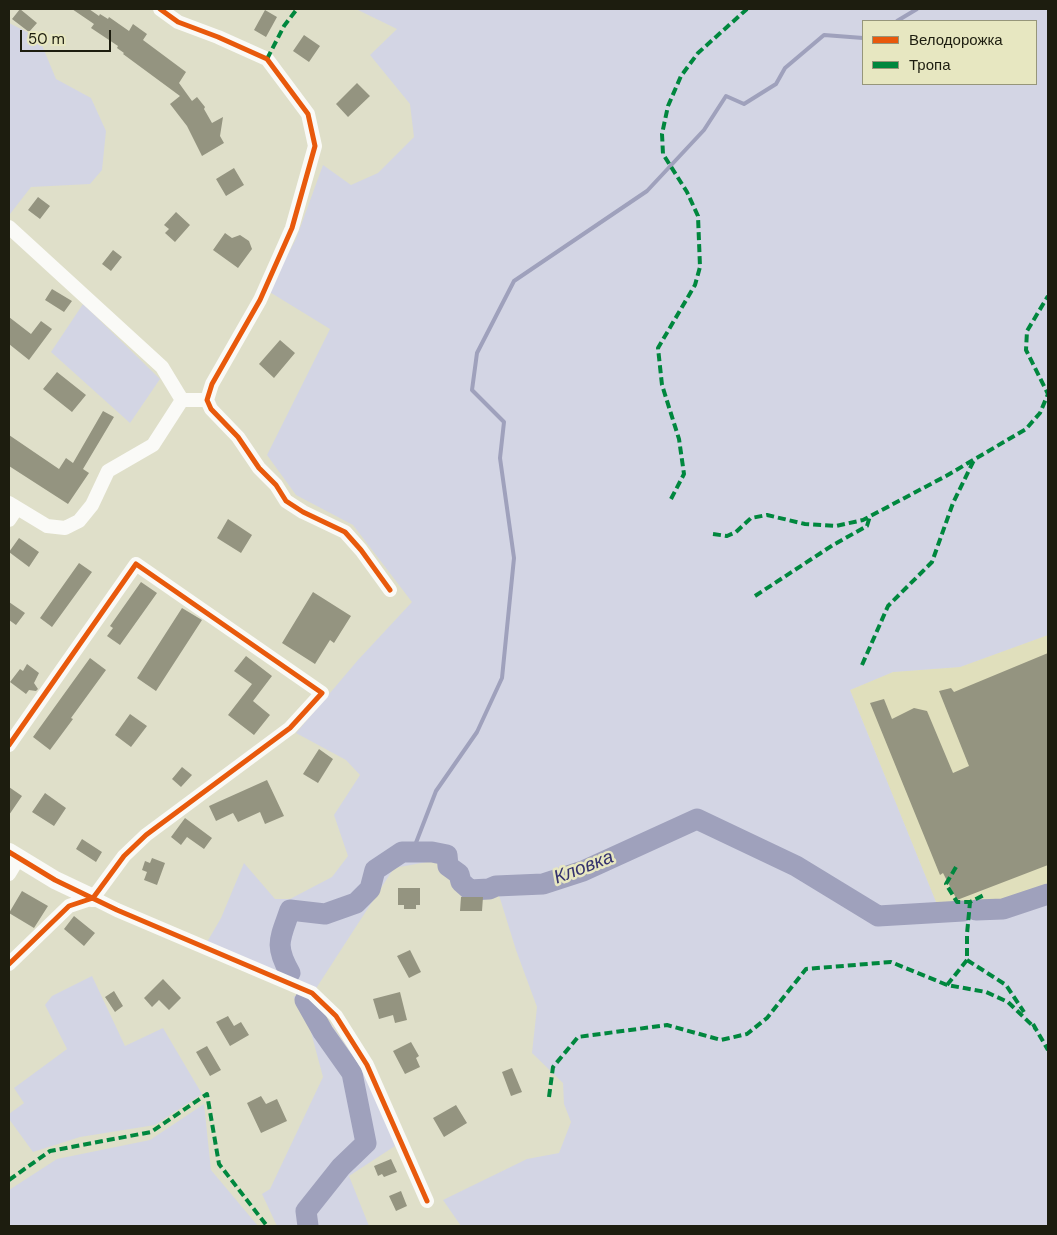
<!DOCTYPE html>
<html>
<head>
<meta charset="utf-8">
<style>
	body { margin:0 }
	#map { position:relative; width:1057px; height:1235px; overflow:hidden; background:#dfdfc9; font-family:"DM Sans",sans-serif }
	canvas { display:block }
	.frame { position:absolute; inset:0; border:10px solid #1d1d0f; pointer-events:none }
	.legend { position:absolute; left:862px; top:20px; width:175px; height:65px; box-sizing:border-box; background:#e7e7c1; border:1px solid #96967a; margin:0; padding:6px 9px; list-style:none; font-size:15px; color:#1d1d0f }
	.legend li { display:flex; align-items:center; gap:10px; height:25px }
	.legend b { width:25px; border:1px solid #96967a }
	.scale { position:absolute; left:20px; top:30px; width:91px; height:22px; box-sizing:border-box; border:2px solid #1d1d0f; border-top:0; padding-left:6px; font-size:15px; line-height:18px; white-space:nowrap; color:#1d1d0f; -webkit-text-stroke:4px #e7e7c1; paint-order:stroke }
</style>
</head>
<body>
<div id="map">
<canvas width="1057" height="1235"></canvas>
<div class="frame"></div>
<ul class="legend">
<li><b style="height:6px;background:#e8590c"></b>Велодорожка</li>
<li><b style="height:6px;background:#00873e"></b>Тропа</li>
</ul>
<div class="scale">50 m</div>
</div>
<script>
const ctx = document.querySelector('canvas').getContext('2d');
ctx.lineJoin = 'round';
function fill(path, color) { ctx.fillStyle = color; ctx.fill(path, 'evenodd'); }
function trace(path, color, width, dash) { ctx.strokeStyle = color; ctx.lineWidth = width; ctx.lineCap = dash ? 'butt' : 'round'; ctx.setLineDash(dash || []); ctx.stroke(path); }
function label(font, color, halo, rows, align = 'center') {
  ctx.font = font + ' "DM Sans",sans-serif'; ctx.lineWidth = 5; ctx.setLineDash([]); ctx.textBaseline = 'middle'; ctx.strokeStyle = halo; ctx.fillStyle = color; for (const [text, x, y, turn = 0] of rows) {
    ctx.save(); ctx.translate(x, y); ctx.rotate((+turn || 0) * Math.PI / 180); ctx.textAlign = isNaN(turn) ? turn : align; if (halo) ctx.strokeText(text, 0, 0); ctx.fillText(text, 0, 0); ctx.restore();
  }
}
fill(new Path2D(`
	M1048,635V887L986,914L936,902L850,690L893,672L960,667Z`), '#e0dfbc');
fill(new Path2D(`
	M356,9H1048V635L960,667L893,672L850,690L936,902L986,914L1048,887V1226H461L443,1200L527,1159L559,1153L571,1122L564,1104L563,1083L532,1053L537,1007L516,950L498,892L468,893L449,877L438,860L394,868L315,990L207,942L221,918L244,863L275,899H290L332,877L348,856L334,815L360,775L346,760L296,733L358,660L412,602L353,525L296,495L267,455L330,329L268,291L296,239L323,165L351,185L378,173L414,137L410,104L370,55L397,29ZM863,21H1036V84H863Z
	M9,23L39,38L56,79L91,98L106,131L102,170L90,184L31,187L10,214L9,212Z
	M83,304L160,379L130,423L51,352Z
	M92,976L125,1046L163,1028L202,1094L155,1125L80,1137L33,1152L9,1119V1114L24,1103L14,1088L67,1049L45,1005L52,996Z
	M293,996L316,1003L371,1081L395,1146L349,1176L369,1226H277L262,1194L270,1189L323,1077L308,1021Z
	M204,1104L211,1170L258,1226H9V1190L57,1159L150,1140Z`), '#d3d5e4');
trace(new Path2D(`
	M897,21L917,9
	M412,853L436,791L477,732L502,678L514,558L500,458L504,422L472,390L477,353L514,281L647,191L704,130L726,96L744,104L776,84L785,68L824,35L863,38`), '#9fa1bc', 4);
trace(new Path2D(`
	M976,910L1003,909L1048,894
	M290,973C274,945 280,939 290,910L325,914L356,903L370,889L375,870L402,852H432L447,855L448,866L459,874L461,882L470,890L489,889L496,886L543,884L583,871L697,819L796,866L878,916L963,911
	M305,1000L323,1032L352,1073L366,1143L341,1167L306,1211L308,1226`), '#9fa1bc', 21);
fill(new Path2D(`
	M20,9L37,23L29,32L12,19Z
	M72,9H89L99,16L100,14L108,19L109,17L129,31L133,24L147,34L143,40L186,72L179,83L192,101L197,97L205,107L204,109L212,123L223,117L220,136L224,143L202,156L187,126L170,104L180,96L123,54L124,53L117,48L118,46L91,28L94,24Z
	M265,10L277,17L266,37L254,30Z
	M304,35L320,46L309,62L293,51Z
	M357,83L370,96L348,117L336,104Z
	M234,168L244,185L226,196L216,179Z
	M38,197L50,206L40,219L28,210Z
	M176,212L190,225L175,242L165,233L169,229L164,225Z
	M225,233L232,238L240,235L249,241L252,249L238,268L213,250Z
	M113,250L122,257L111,271L102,264Z
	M52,289L72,301L64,312L45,300Z
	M9,317L31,334L41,321L52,329L29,360L9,344Z
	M280,340L295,353L274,378L259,364Z
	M57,372L86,395L72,412L43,389Z
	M103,411L114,417L83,469L89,473L68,504L9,466V435L59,469L66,458L73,463Z
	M228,519L252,535L241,553L217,538Z
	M19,538L39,552L29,567L9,552Z
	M79,563L92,572L52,627L40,618Z
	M141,582L157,593L120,645L107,636L113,628L110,626Z
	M313,592L351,616L334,643L330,640L315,664L282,643Z
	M9,602L25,613L16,625L9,620Z
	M182,608L202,620L156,691L137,678Z
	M1048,653V865L957,900L943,873L940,875L870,703L884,699L892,719L914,708L927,711L953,773L969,766L939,691L951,688L954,692Z
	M246,656L272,676L253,701L270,715L254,735L228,715L252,684L234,671Z
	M90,658L106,670L71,718L73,719L50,750L33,737Z
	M27,664L39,673L34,683L38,689L36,691L29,690L26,694L10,682L20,669L23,671Z
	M130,714L147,726L131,747L115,735Z
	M319,749L333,759L318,783L303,774Z
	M182,767L192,775L181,787L172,779Z
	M267,780L284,816L265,824L260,812L238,822L233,813L216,821L209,806Z
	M9,787L22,796L9,815Z
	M45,793L66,808L54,826L32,812Z
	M185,818L212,838L204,849L187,837L181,845L171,837Z
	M82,839L102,852L96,862L76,849Z
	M152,858L165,863L157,885L144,880L147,872L142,870L145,861L150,863Z
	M398,888H420V905H416V909H404V905H398Z
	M22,891L48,906L34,928L9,913Z
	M461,897H483L482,911H460Z
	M74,916L95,933L84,946L64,929Z
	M410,950L421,972L409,978L397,956Z
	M163,979L181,998L169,1010L159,1000L152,1007L144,998Z
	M114,991L123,1006L115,1012L105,997Z
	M400,992L407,1020L395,1023L393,1015L379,1019L373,999Z
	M228,1016L234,1026L241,1022L249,1035L230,1046L216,1022Z
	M411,1042L419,1056L416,1058L420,1067L405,1074L393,1051Z
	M207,1046L221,1070L210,1076L196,1052Z
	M512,1068L522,1092L511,1096L502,1072Z
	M261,1096L266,1104L277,1099L287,1121L261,1133L247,1103Z
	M456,1105L467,1123L444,1137L433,1118Z
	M391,1159L397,1172L384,1177L382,1174L378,1176L374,1166Z
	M401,1191L407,1206L396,1211L389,1196Z`), '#949480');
trace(new Path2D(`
	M160,9L178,22L218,37L267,59L308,114L315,146L292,228L260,300L212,384L207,400L211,409L238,437L259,468L276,485L286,501L303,512L345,532L361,550L390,590
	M9,227L162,367L182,400
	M9,503L47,526L65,528L79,521L92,505L108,471L153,445L182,400H207
	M9,520L17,508
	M9,745L136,564L322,693L290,728L146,835L124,856L93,898L69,906L9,964
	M9,874L18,859
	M93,898L117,910L312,993L336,1016L367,1065L427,1201`), '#fafaf7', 14);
trace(new Path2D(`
	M9,852L55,880L93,898`), '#fafaf7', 18);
trace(new Path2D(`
	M267,59L284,26L297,9
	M671,499L684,474L679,439L662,385L658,348L695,285L700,267L698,216L687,192L663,154L662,134L668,106L681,76L698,53L747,9
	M713,534L727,536L736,532L751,518L767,515L805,524L836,526L863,520L946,476L1026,429L1040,413L1048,394L1026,350L1027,331L1048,296
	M755,596L833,545L867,526L870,516
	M862,665L888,606L932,562L953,503L974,460
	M956,867L946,884L957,902H970L984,895
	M967,960L1006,985L1024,1012
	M947,985L967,960V934L970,902
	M1033,1024L1048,1050
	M549,1097L553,1067L578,1037L667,1025L721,1040L747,1034L767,1018L806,969L891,962L947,985L986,992L1008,1002L1036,1029
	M9,1180L50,1151L151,1132L207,1094L219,1164L267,1226`), '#00873e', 4, [8, 4]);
trace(new Path2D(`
	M160,9L178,22L218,37L267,59L308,114L315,146L292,228L260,300L212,384L207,400L211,409L238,437L259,468L276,485L286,501L303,512L345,532L361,550L390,590
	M9,745L136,564L322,693L290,728L146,835L124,856L93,898L69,906L9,964
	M9,852L55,880L117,910L312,993L336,1016L367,1065L427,1201`), '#e8590c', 5);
label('italic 19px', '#34326e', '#e7e7c1', [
	["Кловка",584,868,-21]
]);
</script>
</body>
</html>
